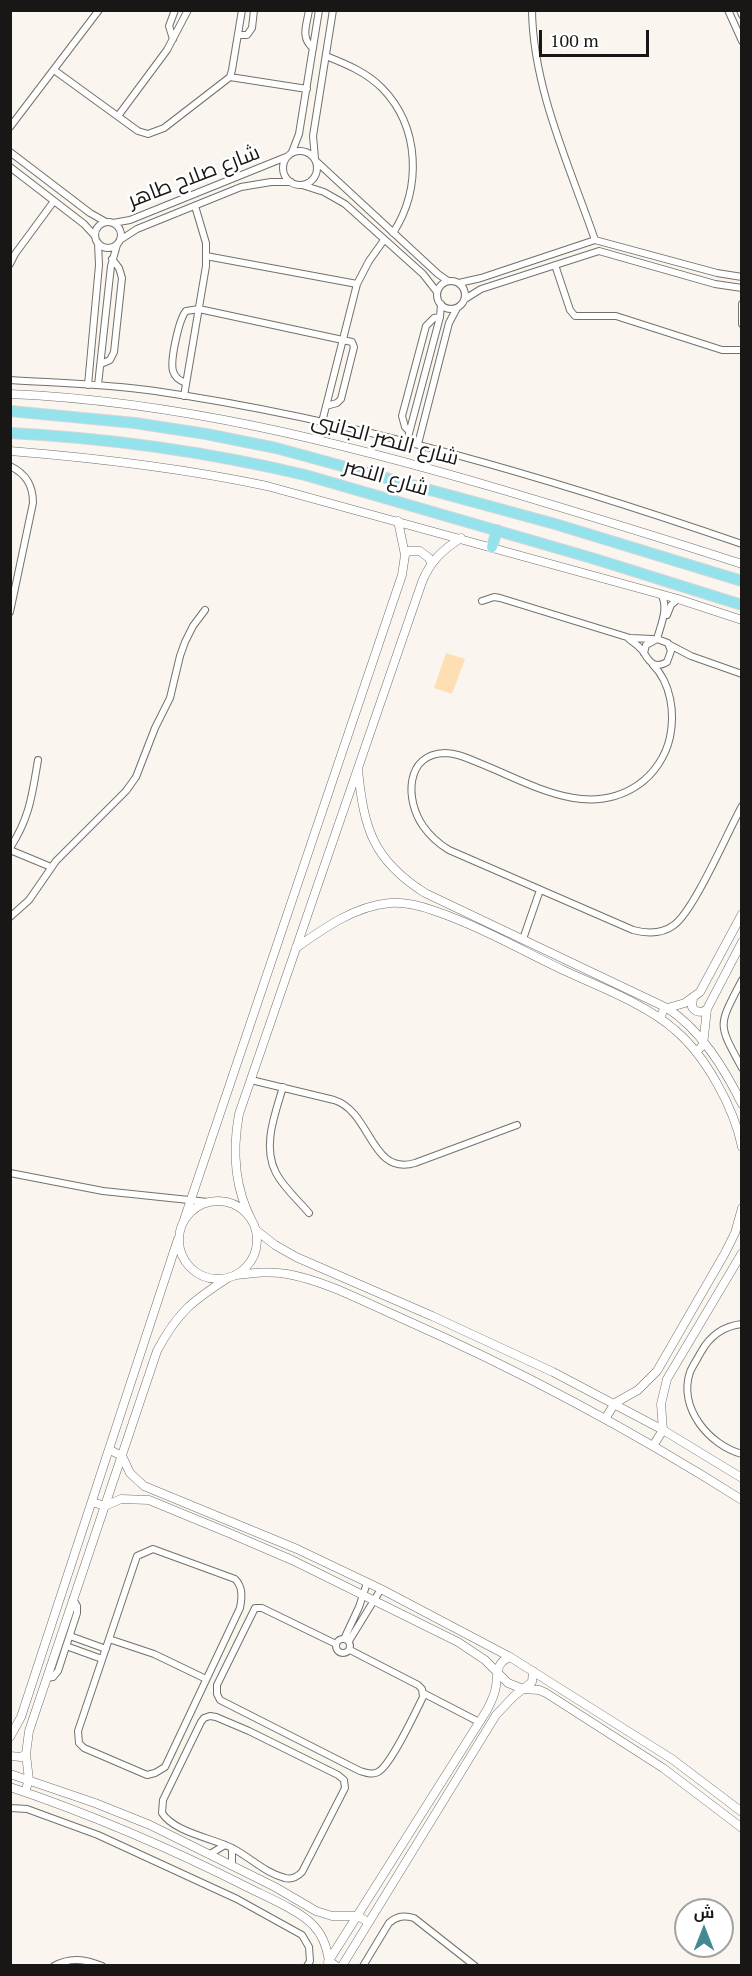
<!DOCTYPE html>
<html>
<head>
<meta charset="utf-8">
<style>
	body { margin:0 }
	#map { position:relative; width:752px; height:1976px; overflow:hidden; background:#faf5ee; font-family:"PT Serif",Cairo,serif }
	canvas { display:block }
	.frame { position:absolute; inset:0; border:12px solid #191715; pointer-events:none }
	.north { position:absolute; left:674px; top:1898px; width:60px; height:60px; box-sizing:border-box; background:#fff; border:2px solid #a3a2a1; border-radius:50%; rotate:0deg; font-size:16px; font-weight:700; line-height:24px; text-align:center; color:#191715 }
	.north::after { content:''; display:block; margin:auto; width:21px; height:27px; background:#428992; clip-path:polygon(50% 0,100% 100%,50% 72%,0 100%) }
	.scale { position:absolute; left:539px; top:30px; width:110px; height:27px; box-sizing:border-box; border:3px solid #191715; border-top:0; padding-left:8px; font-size:18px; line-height:21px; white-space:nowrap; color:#191715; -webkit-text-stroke:4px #fff; paint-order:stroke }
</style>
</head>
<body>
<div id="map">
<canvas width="752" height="1976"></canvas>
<div class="frame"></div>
<div class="north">ش</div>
<div class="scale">100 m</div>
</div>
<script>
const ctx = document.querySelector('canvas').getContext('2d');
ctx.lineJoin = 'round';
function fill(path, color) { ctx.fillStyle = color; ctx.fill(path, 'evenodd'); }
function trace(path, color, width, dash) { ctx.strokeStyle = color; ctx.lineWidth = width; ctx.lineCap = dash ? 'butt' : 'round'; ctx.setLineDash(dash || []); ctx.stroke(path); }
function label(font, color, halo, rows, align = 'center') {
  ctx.font = font + ' "PT Serif",Cairo,serif'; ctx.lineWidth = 5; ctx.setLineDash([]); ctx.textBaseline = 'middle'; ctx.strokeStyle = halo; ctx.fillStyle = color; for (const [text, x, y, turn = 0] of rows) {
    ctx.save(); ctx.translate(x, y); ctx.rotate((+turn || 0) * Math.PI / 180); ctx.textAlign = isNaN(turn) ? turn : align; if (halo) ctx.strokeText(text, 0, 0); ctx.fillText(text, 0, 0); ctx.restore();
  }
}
fill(new Path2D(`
	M446,653L465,659L452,694L434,688Z`), '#fedfb4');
const minor = new Path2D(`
	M309,10C307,24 300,38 313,48
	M532,10C533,89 570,167 595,240
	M728,10L742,41
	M740,10L742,15
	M238,35H247L252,28L254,10
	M173,39L169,26L175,10
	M326,56C346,64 366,72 382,88C420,127 422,188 393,233
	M54,70L138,131L148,134L164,128L230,77L232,70L242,10
	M230,77L307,89
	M118,116L167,50L188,10
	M10,127L99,10
	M283 168a17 17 0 1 1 34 0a17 17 0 1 1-34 0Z
	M10,152L90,213L106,222
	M292,152L299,134L319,10
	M315,158L313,136L333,10
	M317,162L438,274L448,281
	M10,167L84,224L95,236
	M302,185L324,192L345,204L423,274L437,292
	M95 235a13 13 0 1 1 26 0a13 13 0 1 1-26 0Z
	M113,223L130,220L286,157
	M120,240L137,229L241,187L271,182H291
	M206,256L357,284
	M10,264L15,254L54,201
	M555,265L570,310L575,316H616L722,350H742
	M437 295a14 14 0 1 1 28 0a14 14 0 1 1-28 0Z
	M459,283L481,278L595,240L717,273L742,277
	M465,299L481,289L599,251L715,284L742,288
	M742,304V324
	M101,364L110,360L114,352L122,278L119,268L112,259
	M10,380C58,383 107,384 155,391C355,420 550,478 742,544
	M186,383C180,381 175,378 173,371C170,360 179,319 186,311L199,309L352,342L354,347L341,399L337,403L326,406
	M88,385L99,265L98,243
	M98,385L111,266L117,245
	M184,396L206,266V243L195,206
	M322,422L357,284L369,261L384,240
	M409,431L405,427L402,416L426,326L434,318L440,317
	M407,441L440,317L441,304
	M418,444L449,323L457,308
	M10,466C26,474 33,485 33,503L10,612
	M482,601L494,597L500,598L630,638L653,639
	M667,615L671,605L678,599
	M629,639C634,643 641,647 644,653C650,663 655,669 667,662L671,651L668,643L657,639L646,645L644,653
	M657,639C661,624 669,608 661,594
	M670,645L691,656L742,674
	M653,665C671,683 675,713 670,737C666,756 654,774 638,785C588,819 533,785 484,765C471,760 459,753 445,753C405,754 405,800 423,826C430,836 439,844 449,850L633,930C648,934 662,934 674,925C694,911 728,831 742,806
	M10,848C30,817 32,795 38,760
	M10,850L51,867
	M10,917L29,900L56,861L126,791L136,777L155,728L170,698L180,656L185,642L193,626L205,610
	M523,939L540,890
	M742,980C718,1027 717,1022 742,1068
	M251,1080L334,1100C372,1112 370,1176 415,1163L517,1125
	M283,1087C275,1114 262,1146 276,1173C284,1188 298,1200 309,1213
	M10,1173L103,1191L208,1202
	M742,1324C723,1326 710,1336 701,1352C698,1358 693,1365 690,1372C678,1408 709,1445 742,1454
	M153,1549L235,1579C243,1587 242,1597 240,1608L165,1767L155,1773L147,1775L84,1748L79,1743L78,1731L137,1556Z
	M70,1636L106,1649
	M336 1646a7 7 0 1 1 14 0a7 7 0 1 1-14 0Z
	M109,1639L154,1654L206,1679
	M344,1639L359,1607L367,1583
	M349,1641L381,1589
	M336,1644L262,1608H255L217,1685V1694L220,1700L360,1771C367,1773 372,1775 378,1772C391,1765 415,1713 423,1697L422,1689L418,1685L350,1650
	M66,1646L102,1659
	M47,1678L53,1677L58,1671L77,1613V1606L73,1599
	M423,1693L479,1722
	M210,1716L216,1717L249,1731L338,1775L344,1780L345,1788L302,1872C297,1877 292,1880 285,1878C265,1873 250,1857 232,1848C212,1838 174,1832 162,1813L163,1800L201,1722L204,1718Z
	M10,1808L27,1809L98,1835L237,1899L302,1935L309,1947L310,1961L307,1966
	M232,1848V1865
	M210,1854L225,1845
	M54,1966C70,1957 85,1959 102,1966
	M363,1966L389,1923C397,1916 404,1915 414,1918L475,1966`);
const tertiary = new Path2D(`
	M10,394C178,401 343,443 503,490C583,514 662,538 742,564
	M10,451C97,458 182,468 267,486L678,599L742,620
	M405,555L408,551H420L429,558L431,563
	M358,770C364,829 373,860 425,893L667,1008C701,1030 724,1068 742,1104
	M296,948C324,928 355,906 390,903C405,902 421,906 435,911C479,926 521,950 563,970C599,987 646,1004 675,1030C706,1056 734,1108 742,1147
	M693,998L692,1007C696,1013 702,1013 707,1009
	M660,1018L664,1009L685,1003L700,992L742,914
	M696,1052L703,1045L707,1009L742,942
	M179 1240a39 39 0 1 1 78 0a39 39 0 1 1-78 0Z
	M184,1220L402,575L405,555L398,521
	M252,1221C234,1187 232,1152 239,1114L422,582C430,562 442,550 461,538
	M257,1231L275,1245L296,1257L432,1316L553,1372L663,1430L742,1478
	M237,1275C254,1273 270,1271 287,1274C326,1281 364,1302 401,1318C519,1370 633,1431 742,1500
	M605,1419L615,1403L638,1390L657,1371L725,1253L735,1233L742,1208
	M653,1446L663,1430L661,1404L667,1379L742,1253
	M110,1450L122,1456L130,1473L144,1486L297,1549L381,1589L510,1657L672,1759L742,1812
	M92,1502L105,1506L121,1499L149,1500L229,1533L292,1560L458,1642L485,1660L508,1683L523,1689L539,1690L546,1693L663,1768L742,1828
	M10,1737L21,1717L178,1239
	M10,1756L21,1757L26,1754
	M10,1774L95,1803L150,1825L275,1887L316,1911L332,1916H358L368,1922
	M10,1787C93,1815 172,1849 249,1888C267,1897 300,1911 313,1925C323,1935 327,1947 329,1961L336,1966
	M25,1792L29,1780L26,1754L29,1731L157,1351C177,1313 192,1301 228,1278
	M328,1962L487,1710C491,1702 495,1695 496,1686C498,1674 495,1663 510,1657
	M342,1966L496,1715L514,1696L532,1682L533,1671`);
const primary = new Path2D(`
	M10,411L135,423L206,434L276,448L555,524L742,581
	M10,433C110,438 208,452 305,475L595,559L742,605
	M492,547L497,530`);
trace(minor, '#75716a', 8);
trace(tertiary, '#75716a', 9);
trace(primary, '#d6d5d5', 12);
trace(minor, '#fff', 6);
trace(tertiary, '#fff', 8);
trace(primary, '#94e3ec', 10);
label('21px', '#191715', '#fff', [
	["شارع صلاح طاهر",194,177,-21],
	["شارع النصر الجانبى",385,440,15],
	["شارع النصر",386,478,16]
]);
</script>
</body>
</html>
